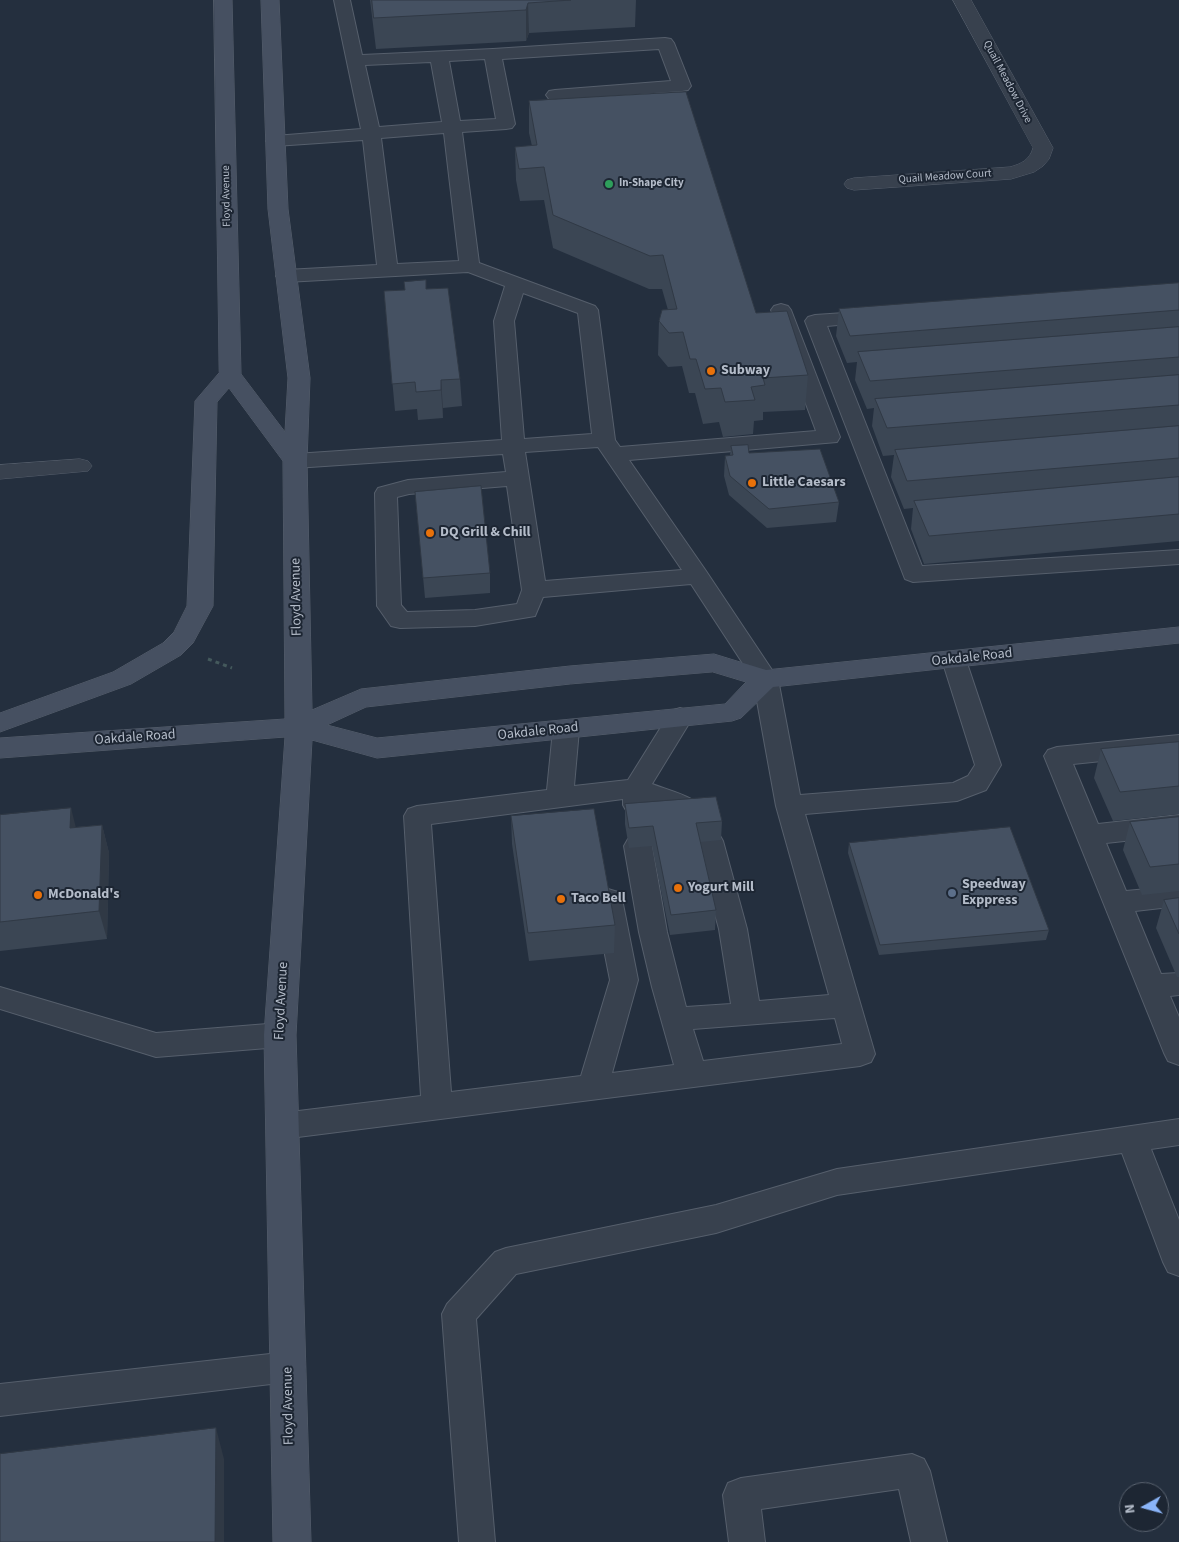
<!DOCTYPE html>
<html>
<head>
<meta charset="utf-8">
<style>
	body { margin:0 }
	#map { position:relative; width:1179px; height:1542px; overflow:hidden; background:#242f3e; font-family:"Source Sans 3",sans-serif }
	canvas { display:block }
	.north { position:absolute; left:1119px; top:1482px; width:50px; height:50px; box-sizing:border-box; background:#1d2633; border:1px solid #59626f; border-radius:50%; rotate:263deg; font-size:14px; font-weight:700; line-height:20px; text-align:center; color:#b4bcc9 }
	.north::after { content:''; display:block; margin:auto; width:18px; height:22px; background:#8ab4f8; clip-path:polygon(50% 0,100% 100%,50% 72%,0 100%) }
</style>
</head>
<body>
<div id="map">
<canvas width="1179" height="1542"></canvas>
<div class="north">N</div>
</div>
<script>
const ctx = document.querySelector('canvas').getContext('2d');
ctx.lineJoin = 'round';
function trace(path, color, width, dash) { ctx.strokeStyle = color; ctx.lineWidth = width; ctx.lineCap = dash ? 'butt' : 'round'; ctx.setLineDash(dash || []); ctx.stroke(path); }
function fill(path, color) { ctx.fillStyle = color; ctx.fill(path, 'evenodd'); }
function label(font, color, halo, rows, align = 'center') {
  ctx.font = font + ' "Source Sans 3",sans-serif'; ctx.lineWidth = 4; ctx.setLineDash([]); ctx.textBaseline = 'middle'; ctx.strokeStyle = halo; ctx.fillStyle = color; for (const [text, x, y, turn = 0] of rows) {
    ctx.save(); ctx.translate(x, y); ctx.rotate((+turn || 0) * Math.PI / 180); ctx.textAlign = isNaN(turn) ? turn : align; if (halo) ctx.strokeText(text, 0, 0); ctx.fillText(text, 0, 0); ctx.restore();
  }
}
const lane = new Path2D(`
	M334,0H350L362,55L493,49L665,38L671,39L674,43L691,86L688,90L682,91L555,100L549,99L546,95L549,91L555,90L671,81L659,49L502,59L515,124L512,128L506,129L462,132L479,263L595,306L598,310L615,440L620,447L816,431L771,310L774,306L781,304L788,306L791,310L840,437L837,442L629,460L706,571L778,679L800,795L953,783L968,776L975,765L942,660L945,654L954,652L963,654L966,660L1001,765L986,790L957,801L805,814L875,1054L871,1062L860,1066L282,1139L271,1135L267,1126L271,1117L282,1113L421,1096L404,816L408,809L417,806L547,790L553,730L557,724L566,721L575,724L579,730L574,786L628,780L671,711L680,708L689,711L693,717L652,784C673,792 700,797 712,818L708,825C688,831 688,819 672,812C665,809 657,806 649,803L645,812L636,815L627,812L623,805V799L431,824L451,1092L581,1076L610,980L594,899L598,892L608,889L618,892L622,899L638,980L612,1073L674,1065L652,987L639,932L624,846L628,839L638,836L648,839L652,846L667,932L686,1007L731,1004L719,929L695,841L699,834L709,831L719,834L723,841L747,929L759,1001L829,995L776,806L753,679L691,584L543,597L535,616L475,626L400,628L391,626L377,606L375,493L378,488L408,480L506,472L503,454L295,468L287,466L284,461L287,456L295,454L502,440L494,321L505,286L468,272L286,282L279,280L276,276L279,272L286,270L377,265L363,140L275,146L269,145L266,141L269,137L275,136L361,129ZM485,59L496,119L460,121L449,61ZM431,62L442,122L379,127L365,65ZM444,133L459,261L397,264L381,138ZM523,293L578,313L592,434L524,439L514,321ZM598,447L682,570L545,581L525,452ZM507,486L522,590L517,604L475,610L407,612L401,605L397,497L409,494ZM835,1018L842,1044L703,1061L693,1029Z
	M874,311L881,313L884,317L881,321L827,326L922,566L1179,550V564L913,582L905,579L805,321L808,317L815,315Z
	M1179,735V753L1073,764L1098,824L1179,815V835L1106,843L1126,891L1179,886V906L1135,911L1161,974L1179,973V995L1170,996L1179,1017V1065L1168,1061L1164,1053L1044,756L1048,750L1057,747Z
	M0,987L156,1033L280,1023L290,1027L295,1035L290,1043L280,1047L156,1057L0,1009Z
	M1179,1119V1145L1151,1149L1179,1220V1276L1168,1272L1163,1262L1122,1153L837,1195L716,1233L516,1274L476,1319L495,1542H459L442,1314L447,1304L495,1252L506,1248L716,1205L837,1169Z
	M288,1352L300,1356L305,1367L300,1378L288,1382L0,1416V1384Z
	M912,1454L924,1459L930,1471L947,1542H911L899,1489L761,1509L765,1542H729L723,1495L728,1483L741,1478Z`);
const street = new Path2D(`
	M953,0H971L1053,148L1049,159L1043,166L1034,172L1011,179L854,190L847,188L844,184L847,180L854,178L1010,167C1021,164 1030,160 1033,148Z
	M80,459L88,461L92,466L88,471L0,479V465Z`);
const secondary = new Path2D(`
	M214,0H232L241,374L285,432L288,378L268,209L261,0H279L288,209L310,378L307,461L312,710L361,689L570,666L714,654L766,670L1179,627V643L773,687L741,718L732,721L377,758L312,740L296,1035L311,1542H273L264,1035L285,737L0,758V738L285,719L283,461L229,388L217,402L213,606L193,643L181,655L131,684L0,732V713L113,672L163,643L174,632L187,606L195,401L219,373ZM713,672L746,682L725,704L377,738L327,725L366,707L570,684Z`);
trace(lane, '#565f6c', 2);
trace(street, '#565f6c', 1);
trace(secondary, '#565f6c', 1);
trace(new Path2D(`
	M208,659L232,668`), '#44595c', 3, [4, 4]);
fill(lane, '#38414e');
fill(street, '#38414e');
fill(secondary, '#465061');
fill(new Path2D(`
	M370,0H636L635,27L529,33L526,41L376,49Z
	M529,101L756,313L808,375L805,410L763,412V420L754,421L753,434L723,437L719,422L703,424L695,393H689L682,366L668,367L658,355L659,321L668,310L662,289H649L553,248L544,200L520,201L516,180L515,147L532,146L529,133Z
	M1179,283V541L924,564L911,529L913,508L904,509L891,477L894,455L883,456L872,426L874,408L867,409L855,380L857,362L847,363L836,336L839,309Z
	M426,289L460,379L462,406L443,408V418L418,420L417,409L395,411L384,291Z
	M731,446L749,453L839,502L836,522L767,528L729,495L724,476L725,456L730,455Z
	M415,492L490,573V593L425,598Z
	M1179,742V814L1113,821L1094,778L1101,749Z
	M625,804L722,821L721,840L701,842L716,910L715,930L670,935L652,846L629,848L625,824Z
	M0,815L76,827L102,825L109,853L107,939L0,951Z
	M511,816L615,925L614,953L529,961L512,844Z
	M1179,817V891L1142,895L1123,850L1130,822Z
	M849,843L1049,930L1046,940L879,955L848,853Z
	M1179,898V977H1177L1156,928L1164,900Z`), '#3b4654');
fill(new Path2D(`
	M528,3L529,33L526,41V10Z
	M441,380L443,408V418L441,390Z
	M71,808L78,836L70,828Z
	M102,825L109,853L107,939L99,911Z
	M216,1428L224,1459V1542H215Z`), '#303945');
const building = new Path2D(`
	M372,0H571L528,3L526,10L374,18Z
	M686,92L756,313L787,311L808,375L763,378L765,385L751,387L755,400L725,402L721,388L705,389L696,359H690L683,332L669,333L659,321L662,310L677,309L663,255L650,256L553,215L544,167L519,169L515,147L537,145L529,101Z
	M426,280V289L448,288L460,379L441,380V390L416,392L415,382L392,384L384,291L405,290L404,282Z
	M1179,283V310L850,336L839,309Z
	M1179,327V357L870,381L858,352Z
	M1179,375V405L887,428L875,399Z
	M1179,426V458L907,481L895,450Z
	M748,445L749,453L820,449L839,502L769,509L730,476L725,456L733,455L731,446Z
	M1179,477V514L929,536L914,501Z
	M481,486L490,573L423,578L415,492Z
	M1179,742V786L1120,792L1101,749Z
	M716,797L722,821L696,823L716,910L671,915L653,826L629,828L625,804Z
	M71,808L70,828L102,825L99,911L0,922V815Z
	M594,809L615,925L528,933L511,816Z
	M1179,817V864L1150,867L1130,822Z
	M1010,827L1049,930L880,945L849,843Z
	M1179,898V934L1164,900Z
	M216,1428L215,1542H0V1454Z`);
fill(building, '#455162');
trace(building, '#303945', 1);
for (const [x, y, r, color] of [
	[609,184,5,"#2e9e5b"],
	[711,371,5,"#e8710a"],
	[752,483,5,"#e8710a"],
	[430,533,5,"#e8710a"],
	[678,888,5,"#e8710a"],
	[952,893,5,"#5c6f8a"],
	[38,895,5,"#e8710a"],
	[561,899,5,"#e8710a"]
]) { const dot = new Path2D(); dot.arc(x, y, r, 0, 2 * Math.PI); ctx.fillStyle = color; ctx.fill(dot); trace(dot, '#1d2633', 2); }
label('11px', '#b4bcc9', '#1d2633', [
	["Quail Meadow Drive",1007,82,62],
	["Quail Meadow Court",945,177,-4],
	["Floyd Avenue",227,196,-91]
]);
label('bold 11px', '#b4bcc9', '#1d2633', [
	["In-Shape City",619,184]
], 'left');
label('bold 14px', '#b4bcc9', '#1d2633', [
	["Subway",721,371],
	["Little Caesars",762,483],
	["DQ Grill & Chill",440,533],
	["Speedway",962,885],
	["Exppress",962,901],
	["Yogurt Mill",688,888],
	["McDonald's",48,895],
	["Taco Bell",571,899]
], 'left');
label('14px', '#b4bcc9', '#1d2633', [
	["Floyd Avenue",297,597,-91],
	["Oakdale Road",972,658,-6],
	["Oakdale Road",538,732,-6],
	["Oakdale Road",135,738,-4],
	["Floyd Avenue",282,1001,-87],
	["Floyd Avenue",289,1406,-91]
]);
</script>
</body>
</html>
